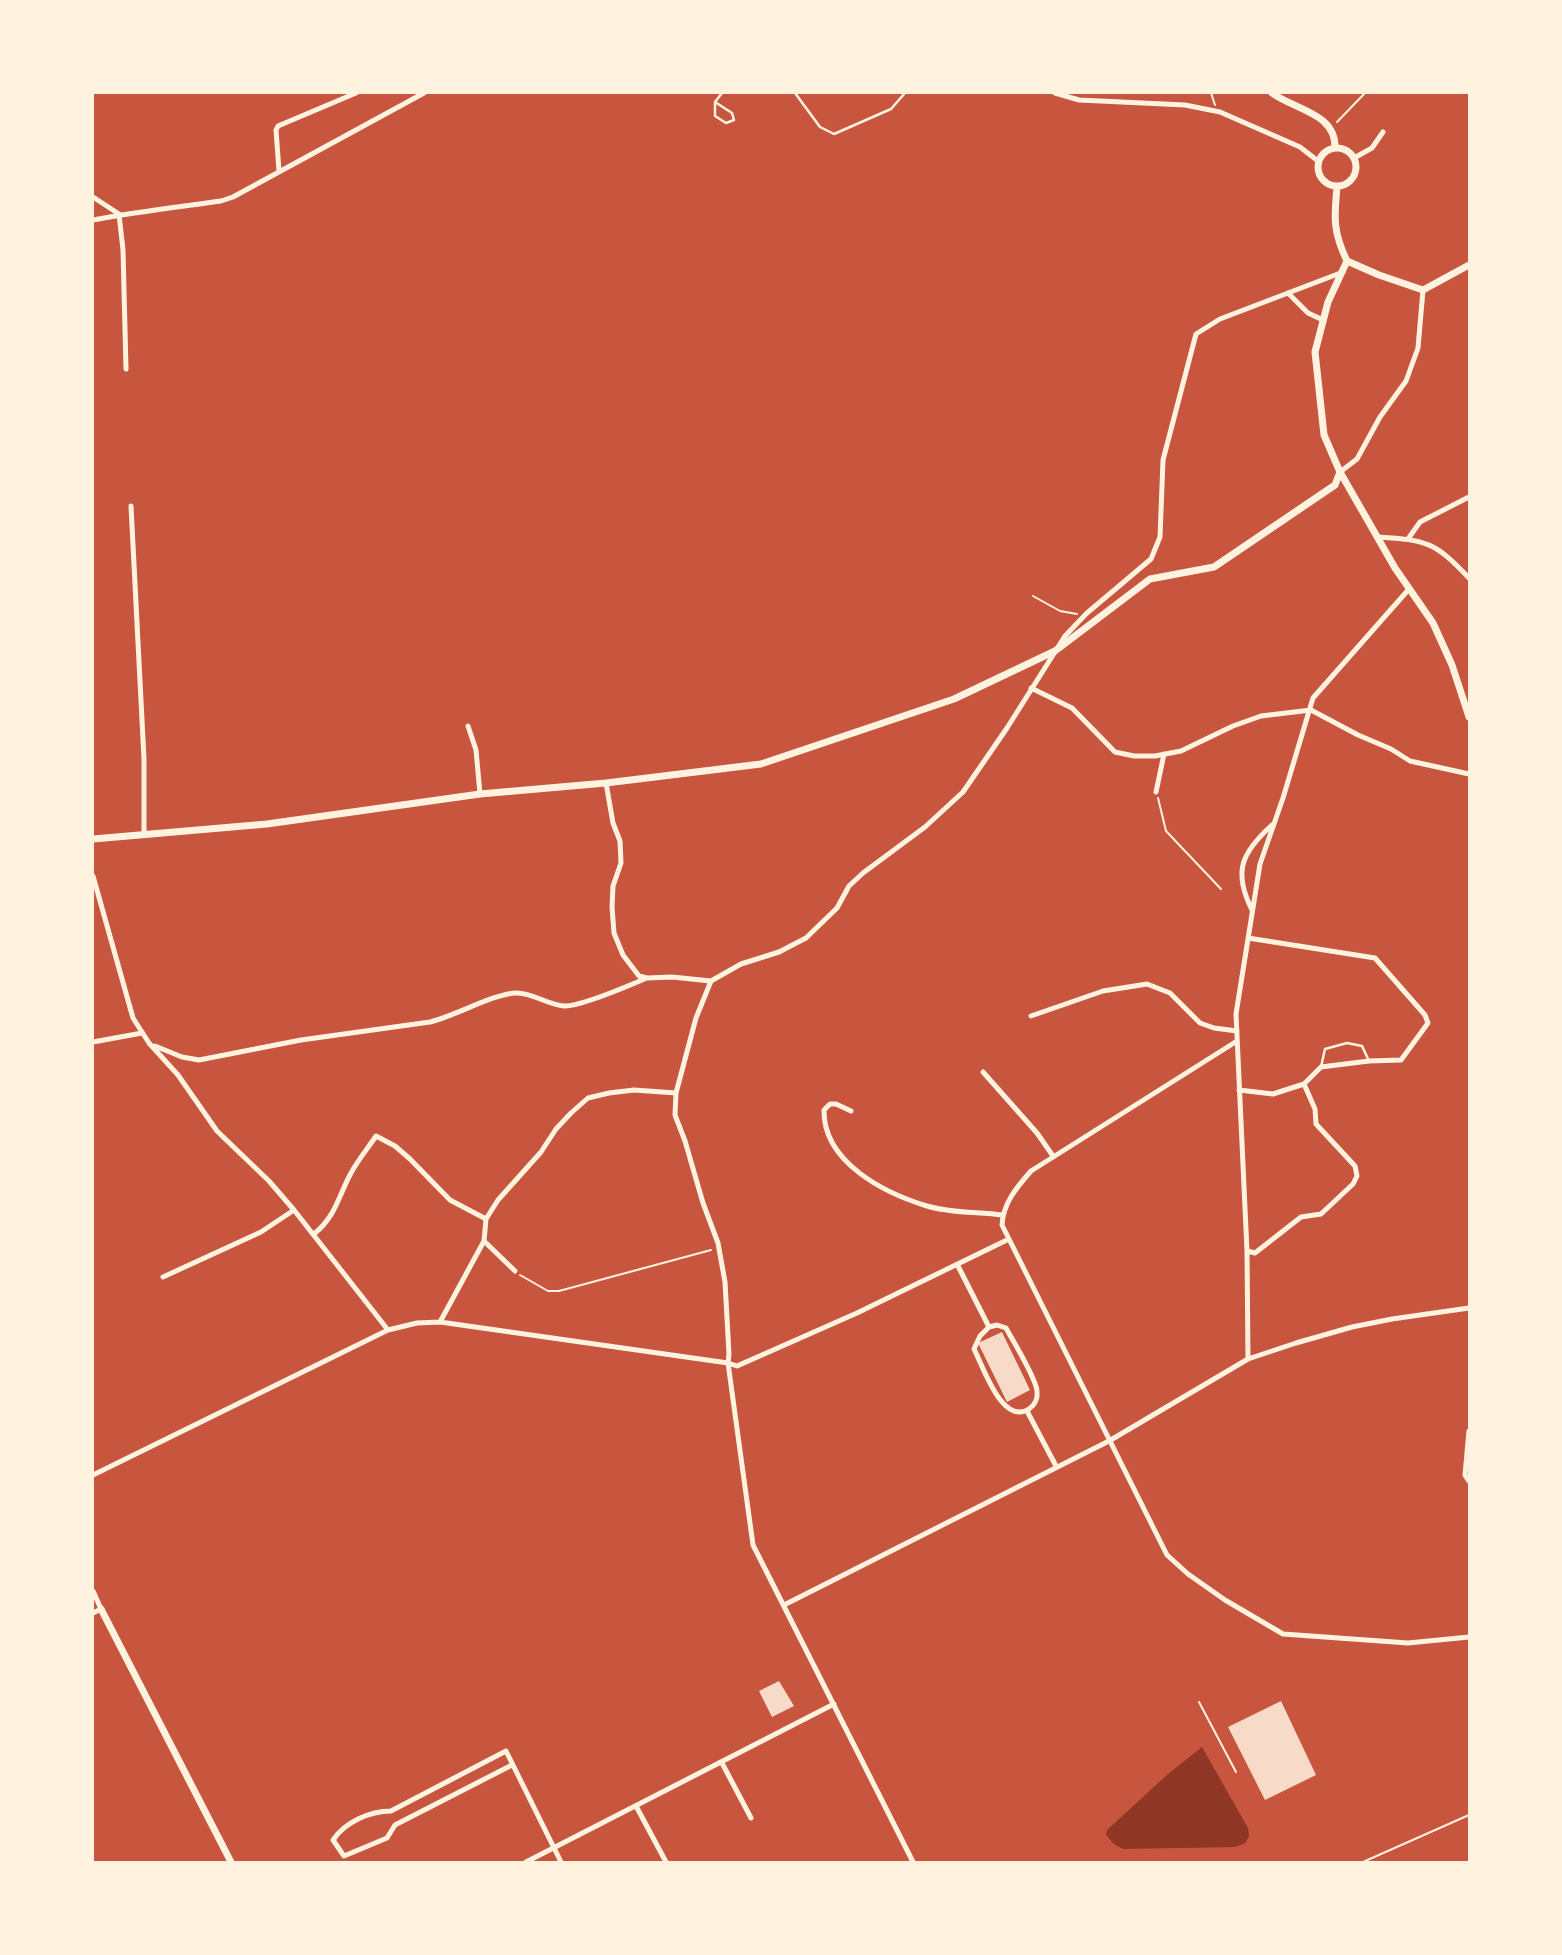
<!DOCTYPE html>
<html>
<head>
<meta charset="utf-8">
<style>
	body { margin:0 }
	#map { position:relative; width:1562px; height:1955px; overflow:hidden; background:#c8553d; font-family:"Asap Condensed",sans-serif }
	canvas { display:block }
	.frame { position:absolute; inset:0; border:94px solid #fff3e0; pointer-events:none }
</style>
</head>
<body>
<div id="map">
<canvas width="1562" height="1955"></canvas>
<div class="frame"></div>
</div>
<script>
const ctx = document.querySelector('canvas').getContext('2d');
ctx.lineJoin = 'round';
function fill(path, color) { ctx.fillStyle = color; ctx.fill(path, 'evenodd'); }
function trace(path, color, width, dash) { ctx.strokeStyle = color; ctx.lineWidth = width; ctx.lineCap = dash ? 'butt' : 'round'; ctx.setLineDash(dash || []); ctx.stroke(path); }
fill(new Path2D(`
	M1202,1747L1248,1828L1249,1837L1245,1843L1236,1847L1123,1849L1114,1844L1106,1835L1107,1830L1168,1774Z`), '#8f3625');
fill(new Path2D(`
	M1002,1332L1030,1390L1007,1402L978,1343Z
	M779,1681L794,1706L772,1717L759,1691Z
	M1281,1701L1316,1775L1265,1800L1228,1727Z`), '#f7dbc8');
trace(new Path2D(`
	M1211,93L1215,105
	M1337,122L1365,93
	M1033,596L1060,611L1077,614
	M1158,798L1166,831L1221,889
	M520,1275L548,1291H559L711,1250
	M1199,1702L1236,1772
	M1363,1862L1469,1815`), '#fff3e0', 2);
trace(new Path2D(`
	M795,93L820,127L834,134L891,109L905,93
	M715,102L732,113L734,120L726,123L715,116V102L722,93
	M1321,1067L1325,1049L1347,1043L1362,1046L1369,1061`), '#fff3e0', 2.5);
trace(new Path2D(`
	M1055,93L1079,100L1185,105L1220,112L1300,147L1318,161
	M1354,158L1372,148L1383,132
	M279,171L276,130L278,126L356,93
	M93,197L119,214
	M119,214L123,250L126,369
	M93,220C135,212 178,207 221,201L233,197L424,93
	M1288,293L1308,313L1323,320
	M1340,472L1357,459L1380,417L1406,381L1418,348L1423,290
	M131,506L144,759V835
	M1378,537C1427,540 1435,542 1469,578
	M1408,539L1420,522L1469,497
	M1031,688L1072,708L1115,752L1134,756H1155L1181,751L1233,726L1261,716L1311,710L1358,735L1391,749L1410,761L1469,774
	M468,726L476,750L480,794
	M606,783L613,823L620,841L621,863L613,886L612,907L614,933L623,955L639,976L647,978L672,977L711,981
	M1156,792L1164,754
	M93,876L133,1018L149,1043L178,1075L217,1131L269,1181L294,1210L388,1330
	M1252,910C1233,872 1241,853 1272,825
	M1248,938L1375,958L1425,1015L1428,1023L1401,1060L1369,1061L1321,1067L1304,1084
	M1031,1016L1103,991L1147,984L1170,993L1200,1023L1214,1028L1237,1031
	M1237,1041L1031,1171C1017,1187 1003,1203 1002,1225L1167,1555L1188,1574L1225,1600L1283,1634L1408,1643L1469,1637
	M93,1042L142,1033
	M155,1046L182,1057L199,1060L301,1040L430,1022C455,1016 495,993 517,993C533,993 548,1005 564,1006C581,1007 630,985 647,978
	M983,1072L1037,1133L1053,1156
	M1239,1090L1273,1094L1304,1084L1315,1109L1316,1124L1355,1166L1357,1176L1353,1184L1321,1214L1301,1217L1255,1253L1247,1251
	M851,1111L836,1104H830L824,1110C823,1162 884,1193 927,1206C949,1213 979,1212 1002,1215
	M314,1234C336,1216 338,1197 351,1173C358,1160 368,1148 376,1136L395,1146L410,1159L450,1200L486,1219
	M484,1241L515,1271
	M957,1264L989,1327L997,1325L1006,1328C1013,1341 1036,1378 1037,1391C1038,1398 1035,1405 1029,1409C1002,1426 983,1366 974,1349L980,1336L989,1327
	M163,1277L261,1232L294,1210
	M440,1322L484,1241L486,1219L498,1200L541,1152L556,1129L571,1113L588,1098L609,1093L634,1090L676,1093
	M1248,1359L1247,1251L1236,1014L1260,864L1283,798L1313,698L1409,589
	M1027,1411L1056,1466
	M1469,1431L1465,1475L1469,1481
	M93,1475L388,1330L417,1323L440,1322L728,1363L737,1366L857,1313L1009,1239
	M93,1591L101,1609L93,1613
	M784,1605L1109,1441L1248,1359L1296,1343L1352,1327L1392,1319L1469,1308
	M722,1763L751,1818
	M512,1765L395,1825L387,1838L344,1856L333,1840C345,1822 370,1811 391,1811L506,1751C524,1788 543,1825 561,1862
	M636,1806L666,1862
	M526,1862L834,1704
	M913,1862L753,1545L728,1363L729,1354L725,1282L718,1243L703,1203L685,1141L675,1115L676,1093L696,1018L711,981L741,964L779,952L806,938L837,908L849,886L863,873L925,827L963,792L1007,728L1065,636L1087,613L1151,559L1160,537L1163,460L1196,334L1220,319L1343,272`), '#fff3e0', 5);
trace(new Path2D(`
	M1272,93C1295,110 1336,113 1335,148
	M1318 167a19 19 0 1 1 38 0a19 19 0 1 1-38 0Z
	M1337,187C1334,218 1333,232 1347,261L1379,275L1423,290L1469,265
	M1347,261L1328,302L1315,352L1324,435L1340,472L1395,568L1433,623L1452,665L1469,717
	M93,839L267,824L480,794L606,783L761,764L954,699L1055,651L1150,579L1214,567L1335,485L1340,472
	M101,1609L231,1862`), '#fff3e0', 7);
</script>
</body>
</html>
